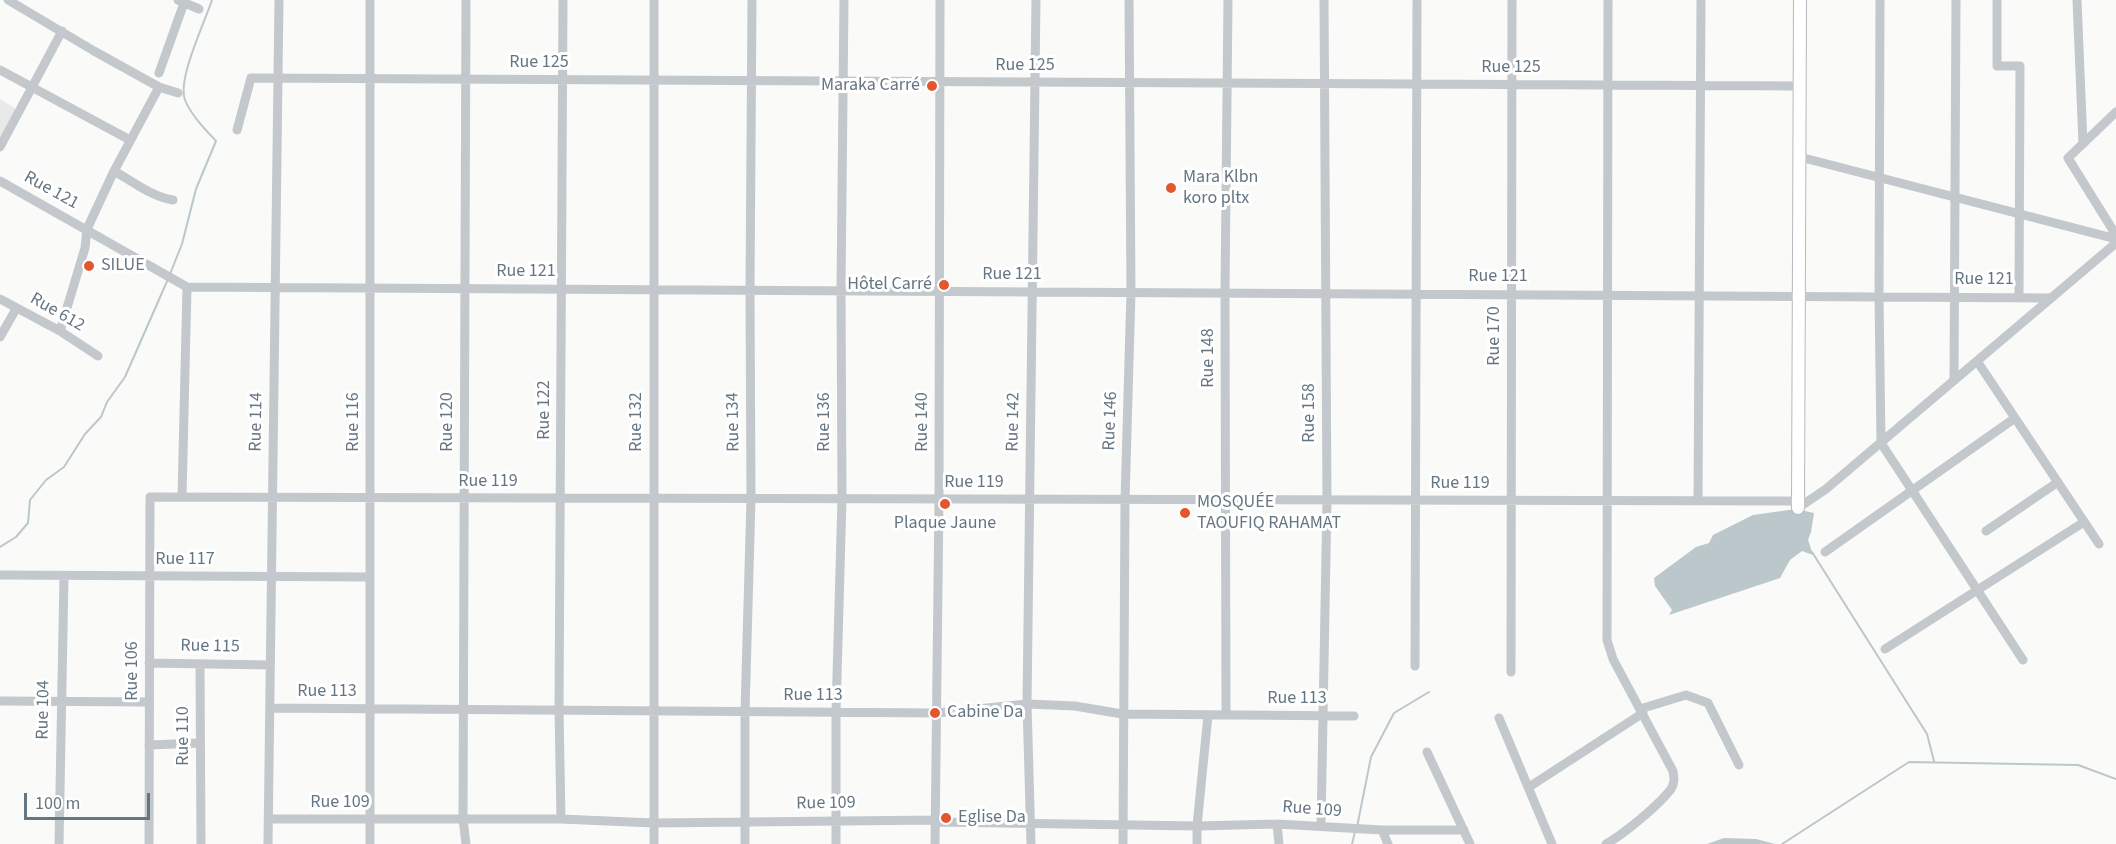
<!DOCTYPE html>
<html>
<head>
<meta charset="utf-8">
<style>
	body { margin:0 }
	#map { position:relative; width:2116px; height:844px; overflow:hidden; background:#fafaf8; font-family:"Source Sans 3",sans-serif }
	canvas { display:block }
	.scale { position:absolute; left:24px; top:793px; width:126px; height:27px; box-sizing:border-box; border:3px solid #657683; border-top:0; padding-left:8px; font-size:18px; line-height:21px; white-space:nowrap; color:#657683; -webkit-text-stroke:4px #fff; paint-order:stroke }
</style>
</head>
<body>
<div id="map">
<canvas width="2116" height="844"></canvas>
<div class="scale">100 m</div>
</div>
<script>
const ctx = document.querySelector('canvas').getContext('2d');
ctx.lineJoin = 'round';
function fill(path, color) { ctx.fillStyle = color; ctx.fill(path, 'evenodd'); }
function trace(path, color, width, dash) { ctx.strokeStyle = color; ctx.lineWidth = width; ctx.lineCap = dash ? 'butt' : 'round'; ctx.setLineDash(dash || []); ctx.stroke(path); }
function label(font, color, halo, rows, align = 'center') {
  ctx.font = font + ' "Source Sans 3",sans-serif'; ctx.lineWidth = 6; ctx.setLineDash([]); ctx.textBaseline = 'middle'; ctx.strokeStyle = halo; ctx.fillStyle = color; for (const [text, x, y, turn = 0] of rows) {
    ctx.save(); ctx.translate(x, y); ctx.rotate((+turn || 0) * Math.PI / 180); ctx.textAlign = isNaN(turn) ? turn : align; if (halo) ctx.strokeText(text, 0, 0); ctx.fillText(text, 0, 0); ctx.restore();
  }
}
fill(new Path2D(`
	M0,99L16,109L0,139Z`), '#e8e9e9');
fill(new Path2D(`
	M1796,509L1814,513L1811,532L1808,540L1813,555L1802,551L1790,560L1780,578L1669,615L1672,610L1655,586L1654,578L1696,547L1709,543L1713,535L1753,515Z
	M1724,838L1756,839L1775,844H1707Z`), '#bbc7cb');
trace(new Path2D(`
	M170,274L182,244L196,189L216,141C205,129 191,115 185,100C177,79 205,22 212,0
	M0,547L16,537L28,523L30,500L46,480L64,467L85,434L101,417L107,402L125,377L168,279
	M1812,552L1927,734L1934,761
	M1357,827L1371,757L1394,713L1429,692
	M1352,844L1355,832
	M1782,844L1909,762L2078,765L2116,779`), '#bbc7cb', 2);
const secondary = new Path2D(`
	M1798,508L1800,0`);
trace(secondary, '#b3babf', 14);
trace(new Path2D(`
	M8,0L94,51L159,87L178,93
	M178,0L199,9
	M370,0V844
	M1880,0L1879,296L1881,443L2023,660
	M1997,0V66H2020L2019,297
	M2077,0L2083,144
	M0,70L130,140
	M159,73L184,3
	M2116,112L2068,158L2116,235
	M237,130L251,78L1800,86
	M0,147L62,31
	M1800,157L2116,239
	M114,171C132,181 152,197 173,200
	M0,181L187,287L2051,298
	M0,299L60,331L98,356
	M60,331L85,248L87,229L114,171L159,87
	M0,337L16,309
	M1977,361L2099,544
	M1954,380L1956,0
	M182,497L187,287
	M1698,501L1701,0
	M1798,508L1826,489L2116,243
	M1986,531L2058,482
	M1825,552L2015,418
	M0,575L370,577
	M1885,649L2084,522
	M149,663L270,665
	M200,664L201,844
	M1415,666L1417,0
	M1511,672L1512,0
	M0,701L149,702
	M270,708L937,713L1027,704L1075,706L1122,714L1354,716
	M1640,709L1686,695L1708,703L1739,765
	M1226,715L1225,292L1228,0
	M1499,718L1552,844
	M149,745L200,743
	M1427,752L1470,844
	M1529,787L1643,713
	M268,819H561L654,823L936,820L938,822L1197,826L1277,824L1382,830H1464
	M561,819L559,710L563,0
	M1277,824L1279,844
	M1321,826L1327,500L1324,0
	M1382,830L1388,844
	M59,844L64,576
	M149,844L150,497L1798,501
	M268,844L279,0
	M466,844L463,819L466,0
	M654,844V0
	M745,844V712L751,499L750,290L752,0
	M836,844V712L842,499L841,290L844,0
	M935,844L939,499L940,0
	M1031,844L1027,704L1036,0
	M1123,844L1125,500L1131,292L1129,0
	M1197,844V826L1208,715
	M1606,844C1624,834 1659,805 1671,789C1675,783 1674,778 1673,771L1613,659L1607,640L1608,0`), '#c3c8cc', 9);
trace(secondary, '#fff', 12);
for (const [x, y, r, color] of [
	[932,86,6,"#e4572e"],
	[1171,188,6,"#e4572e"],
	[89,266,6,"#e4572e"],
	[944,285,6,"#e4572e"],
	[945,504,6,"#e4572e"],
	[1185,513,6,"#e4572e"],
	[935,713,6,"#e4572e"],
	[946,818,6,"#e4572e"]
]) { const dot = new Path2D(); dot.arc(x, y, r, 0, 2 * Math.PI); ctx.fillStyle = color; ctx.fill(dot); trace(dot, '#fff', 2); }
label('18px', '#657683', '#fff', [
	["Rue 125",539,63],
	["Rue 125",1025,66],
	["Rue 125",1511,68],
	["Rue 121",51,191,29],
	["Rue 121",526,272],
	["Rue 121",1012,275],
	["Rue 121",1498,277],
	["Rue 121",1984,280],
	["Rue 612",57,313,30],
	["Rue 170",1495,336,-90],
	["Rue 148",1209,358,-90],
	["Rue 122",545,410,-90],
	["Rue 158",1310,413,-90],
	["Rue 146",1111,421,-88],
	["Rue 114",257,422,-89],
	["Rue 116",354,422,-90],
	["Rue 120",448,422,-90],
	["Rue 132",637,422,-90],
	["Rue 134",734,422,-91],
	["Rue 136",825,422,-90],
	["Rue 140",923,422,-90],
	["Rue 142",1014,422,-89],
	["Rue 119",488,482],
	["Rue 119",974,483],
	["Rue 119",1460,484],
	["Rue 117",185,560],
	["Rue 115",210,647,1],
	["Rue 106",133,671,-90],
	["Rue 113",327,692],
	["Rue 113",813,696],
	["Rue 113",1297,699],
	["Rue 104",44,710,-89],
	["Rue 110",184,736,-90],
	["Rue 109",340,803],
	["Rue 109",826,804,-1],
	["Rue 109",1312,810,4]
]);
label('18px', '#657683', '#fff', [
	["Maraka Carré",920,86,"right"],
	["Mara Klbn",1183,178],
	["koro pltx",1183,199],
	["SILUE",101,266],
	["Hôtel Carré",932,285,"right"],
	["MOSQUÉE",1197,503],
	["TAOUFIQ RAHAMAT",1197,524],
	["Plaque Jaune",945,524,"center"],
	["Cabine Da",947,713],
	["Eglise Da",958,818]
], 'left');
</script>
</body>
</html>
